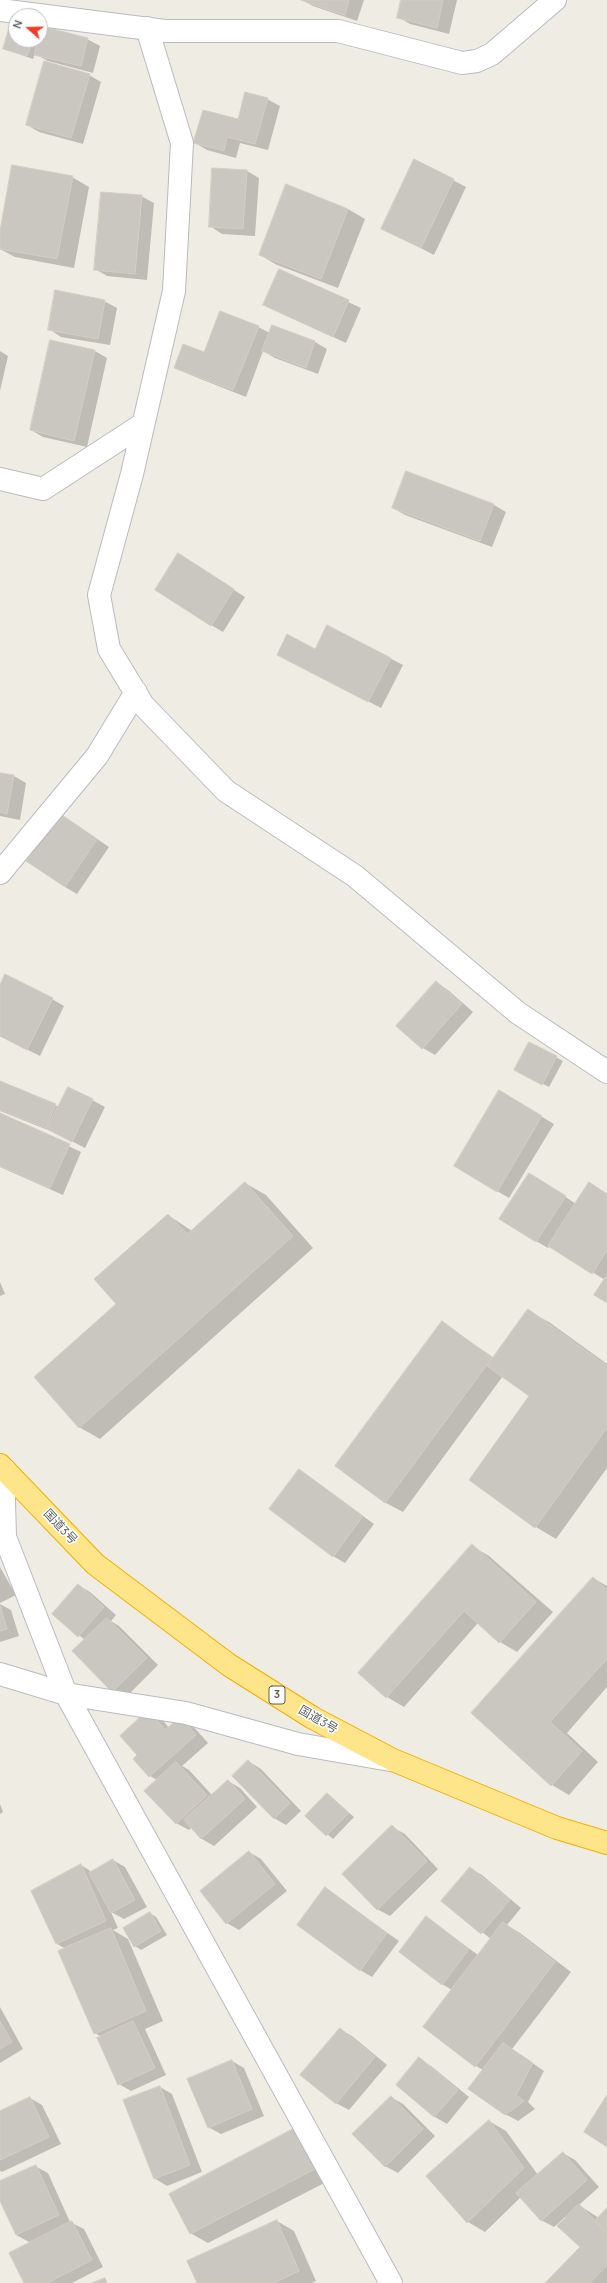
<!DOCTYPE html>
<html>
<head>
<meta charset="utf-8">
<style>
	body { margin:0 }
	#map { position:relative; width:607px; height:2283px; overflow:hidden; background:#efece3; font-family:Manrope,sans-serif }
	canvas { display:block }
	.north { position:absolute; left:8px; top:8px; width:40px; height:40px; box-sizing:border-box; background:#fff; border:1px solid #bdbfc1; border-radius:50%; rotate:290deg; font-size:11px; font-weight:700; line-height:16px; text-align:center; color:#5b5f64 }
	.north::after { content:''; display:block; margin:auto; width:14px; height:18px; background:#f33c24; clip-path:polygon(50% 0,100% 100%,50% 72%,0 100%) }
</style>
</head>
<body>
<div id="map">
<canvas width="607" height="2283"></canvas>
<div class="north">N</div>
</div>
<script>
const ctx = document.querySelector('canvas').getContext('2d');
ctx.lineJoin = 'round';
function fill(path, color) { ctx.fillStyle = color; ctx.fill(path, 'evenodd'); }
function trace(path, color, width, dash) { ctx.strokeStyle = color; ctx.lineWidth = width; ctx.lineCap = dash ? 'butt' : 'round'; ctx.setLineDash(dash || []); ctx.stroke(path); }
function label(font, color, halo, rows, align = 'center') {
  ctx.font = font + ' Manrope,"Noto Sans JP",sans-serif'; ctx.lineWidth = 3; ctx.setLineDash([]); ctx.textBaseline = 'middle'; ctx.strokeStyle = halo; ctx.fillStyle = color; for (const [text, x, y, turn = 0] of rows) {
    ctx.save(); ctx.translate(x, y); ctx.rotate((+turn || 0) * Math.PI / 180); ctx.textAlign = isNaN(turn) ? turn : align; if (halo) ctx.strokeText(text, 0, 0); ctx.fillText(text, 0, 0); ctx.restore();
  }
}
fill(new Path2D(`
	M302,0H364L357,21L313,6Z
	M402,0H457L449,34L410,24L398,17Z
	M40,30L87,39L100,46L93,73L48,61L35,54L33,59L4,49L16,40H40Z
	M89,75L101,82L83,144L39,132L27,125Z
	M267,99L280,106L268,150L240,143L236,158L207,150L195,143L238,120Z
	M415,160L466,187L434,255L382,228Z
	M247,171L259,178L255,236L222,234L210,226Z
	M72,177L89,187L74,268L15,257L0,249V236Z
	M141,196L154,203L147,280L107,276L95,269Z
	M348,209L365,219L338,288L277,265L260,255Z
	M280,270L361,308L346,343L264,305Z
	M104,301L117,308L110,345L61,337L49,329Z
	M272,326L315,342L327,349L318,374L275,358L263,351L246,397L188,374L176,367L258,327L270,333Z
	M0,351L8,356L0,391Z
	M95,351L107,358L87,447L43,437L31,430Z
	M494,505L506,512L492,547L405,515L393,508Z
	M190,562L245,597L223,632L211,625Z
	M328,626L403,665L381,708L291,661L316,650Z
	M0,774L14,776L26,783L20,820L0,816Z
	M71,821L109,847L77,894L65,887Z
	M436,982L448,990L473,1012L435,1055L423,1048L398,1026Z
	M0,987L52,999L64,1006L40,1056L0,1036Z
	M530,1043L563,1061L549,1087L522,1073Z
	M0,1082L59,1107L92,1100L105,1107L85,1148L58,1134L0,1111Z
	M512,1099L554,1124L509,1198L497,1191Z
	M0,1114L81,1152L63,1195L0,1167Z
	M542,1181L576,1204L607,1194V1302L605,1280L550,1246L548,1248L536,1241Z
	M245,1183L266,1195L313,1248L100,1439L79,1427L117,1304L168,1215L192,1231Z
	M0,1282L5,1294L0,1296Z
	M528,1311L549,1322L607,1364V1468L556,1539L536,1527L470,1479L530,1396L503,1376L403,1512L386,1503L336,1466L442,1322L494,1358Z
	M299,1470L374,1524L345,1563L333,1556Z
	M472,1546L489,1556L553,1612L517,1652L500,1642L478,1623L404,1707L387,1697Z
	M0,1567L16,1595L0,1603Z
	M593,1578L607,1586V1687L567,1733L598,1762L569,1795L552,1785L472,1713Z
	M78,1585L90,1592L116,1615L111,1621L119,1626L158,1665L125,1698L113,1691L85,1640L53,1614Z
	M0,1604L11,1610L19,1636L0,1642Z
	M148,1711L161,1718L169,1728L180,1718L192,1725L208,1743L182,1766L189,1770L212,1795L228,1781L240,1788L257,1807L214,1846L202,1839L192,1827L189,1830L176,1823L157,1780L150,1776L135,1759L138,1755Z
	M248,1761L261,1769L301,1811L286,1825L274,1818Z
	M327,1794L354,1817L333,1839L306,1816Z
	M0,1804L3,1812L0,1814Z
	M392,1827L405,1834L438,1869L390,1916L377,1909Z
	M249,1852L261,1859L287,1891L239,1930L227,1923Z
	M113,1860L125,1867L147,1907L124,1919L111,1912L118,1928L113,1930L128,1939L163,2021L145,2029L166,2075L131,2091L119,2084L102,2037L95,2033L66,1949L57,1944L33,1892L81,1865L92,1872Z
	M470,1868L482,1875L521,1908L507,1925L520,1933L571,1972L512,2049L544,2071L528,2102L535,2109L518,2121L505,2114L483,2070L476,2066L452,1990L442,1984L427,1918L478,1955L491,1939L442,1901Z
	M325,1889L399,1941L372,1977L360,1970Z
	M150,1913L156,1917L167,1935L141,1950L135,1946Z
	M0,2007L23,2049L0,2063Z
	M340,2029L352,2036L387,2065L349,2110L336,2103Z
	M419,2059L431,2066L469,2097L447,2124L435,2117L397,2085Z
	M232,2061L244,2068L264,2116L221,2134L208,2127Z
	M160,2087L172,2094L202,2172L167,2186L154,2178Z
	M391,2097L403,2104L435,2136L398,2173L385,2166Z
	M30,2098L42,2105L61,2144L2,2172L0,2171V2112Z
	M489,2121L506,2131L538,2175L563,2153L575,2160L599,2187L579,2205L599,2218L607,2210V2283H546L581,2247L565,2217L554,2227L541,2220L521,2197L485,2232L468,2222L428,2176Z
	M295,2130L332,2179L208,2243L190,2233Z
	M35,2166L48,2173L70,2222L84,2229L103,2267L72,2283H26L31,2243L16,2235L0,2199V2182Z
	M277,2221L294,2231L316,2281L312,2283H198Z`), '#0003');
const building = new Path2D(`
	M301,0H349L345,15Z
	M401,0H443L437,28L397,18Z
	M12,19L16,20V40H33L27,56L3,49Z
	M41,26L88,38L81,66L34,55L38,40H40Z
	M44,61L90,74L71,138L26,125Z
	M245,92L268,98L255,144L227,137L224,151L193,143L203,110L238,119Z
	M414,159L454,179L421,248L381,229Z
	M12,165L73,176L57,259L0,249V231Z
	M212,168L247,170L243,229L209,227Z
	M286,184L348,209L321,279L259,255Z
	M101,192L142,195L135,274L94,270Z
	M279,269L349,300L333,337L263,305Z
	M55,290L105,300L98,339L48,330Z
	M220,311L259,326L233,390L174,368L183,344L204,352Z
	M272,325L315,341L306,368L262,351Z
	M50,340L95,350L74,441L30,430Z
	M406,471L494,504L480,541L392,508Z
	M178,553L234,589L211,626L155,590Z
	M327,625L391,658L368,702L277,655L287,634L315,649Z
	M0,773L14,775L7,814L0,812Z
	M59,813L97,839L65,887L26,861Z
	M5,974L53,998L27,1050L0,1036V985Z
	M436,981L462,1004L422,1049L396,1026Z
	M529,1042L557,1056L542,1085L514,1070Z
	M0,1081L56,1104L46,1128L0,1110Z
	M68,1087L93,1099L72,1142L47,1129Z
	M499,1090L542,1116L497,1192L454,1166Z
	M0,1113L70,1144L50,1188L0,1166Z
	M529,1173L566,1196L536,1242L499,1219Z
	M245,1182L293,1236L79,1428L34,1377L116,1304L94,1279L168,1214L187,1234Z
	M589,1182L607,1194V1250L592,1274L548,1246Z
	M607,1275V1303L594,1295Z
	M528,1309L607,1366V1428L535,1528L469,1480L529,1396L487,1366Z
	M442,1321L492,1358L385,1503L335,1466Z
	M299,1469L363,1516L333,1557L269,1509Z
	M472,1544L536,1602L499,1643L464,1611L386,1698L358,1673Z
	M593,1577L607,1590V1659L550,1722L582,1751L551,1786L471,1713Z
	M78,1584L104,1607L78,1637L52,1614Z
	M0,1605L7,1629L0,1631Z
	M107,1618L147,1658L112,1692L72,1651Z
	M148,1710L165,1730L180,1717L196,1735L149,1777L133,1759L137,1755L120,1736Z
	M248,1760L290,1803L274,1819L232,1776Z
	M176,1762L207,1795L176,1824L144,1791Z
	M228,1780L245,1799L201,1839L184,1820Z
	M327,1793L349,1813L326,1836L305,1816Z
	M392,1825L427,1861L377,1910L342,1874Z
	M249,1851L275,1884L226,1924L200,1891Z
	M113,1859L135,1900L111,1913L89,1873Z
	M81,1864L106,1921L56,1944L31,1891Z
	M470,1867L510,1900L481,1934L441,1901Z
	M325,1887L387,1933L360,1971L297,1925Z
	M150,1912L161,1931L134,1947L123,1928Z
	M426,1916L469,1949L442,1985L399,1952Z
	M503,1922L555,1962L475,2067L423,2027Z
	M111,1928L146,2011L94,2034L58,1951Z
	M0,2021L12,2042L0,2049Z
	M133,2021L155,2068L118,2085L97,2038Z
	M340,2028L375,2057L336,2104L300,2075Z
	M503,2043L533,2063L516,2095L524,2101L505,2115L468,2089Z
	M419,2057L458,2090L434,2117L396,2085Z
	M232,2060L252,2109L208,2128L187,2079Z
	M160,2086L190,2165L154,2179L123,2100Z
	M607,2095V2147L584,2132Z
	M391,2096L423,2129L385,2167L352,2134Z
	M30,2097L49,2137L0,2160V2111Z
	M489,2120L524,2168L467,2223L426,2176Z
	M295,2128L315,2169L190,2234L169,2194Z
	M563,2152L587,2180L541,2221L516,2193Z
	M36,2165L59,2215L16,2235L0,2201V2181Z
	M579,2204L607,2233V2265L590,2283H545L580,2247L557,2226Z
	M607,2208V2233L595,2221Z
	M277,2220L299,2271L274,2283H197L187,2261Z
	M72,2221L92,2260L47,2283H24L9,2253Z
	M105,2278L107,2283H92Z`);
fill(building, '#cac6c0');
trace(building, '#d4cec1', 1);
const minor = new Path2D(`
	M0,10L165,31H338L462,63L477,61L492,54L555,0
	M147,28L182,143L174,291L132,474L99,595L109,649L143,705L226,791L355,876L518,1013L607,1072
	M0,479L43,489L143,424
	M0,873L97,756L136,692
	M5,1470L4,1500L5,1537L66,1694L391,2283
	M0,1674L66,1694L186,1713L298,1744L390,1760`);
const highway = new Path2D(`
	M0,1465L95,1564L229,1665L313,1718L393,1760L557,1828L607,1843`);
trace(minor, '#b8bbc0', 24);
trace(highway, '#f1af00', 24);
trace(minor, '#fff', 22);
trace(highway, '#ffe589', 22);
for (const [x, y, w] of [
	[277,1695,16]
]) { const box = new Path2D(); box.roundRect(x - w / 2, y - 9, w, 18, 3); ctx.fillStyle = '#fff'; ctx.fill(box); trace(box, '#5b5f64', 1); }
label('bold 11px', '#5b5f64', null, [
	["3",277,1695]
]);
label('12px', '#5b5f64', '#fff', [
	["国道3号",60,1527,47],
	["国道3号",318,1720,30]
]);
</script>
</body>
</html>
